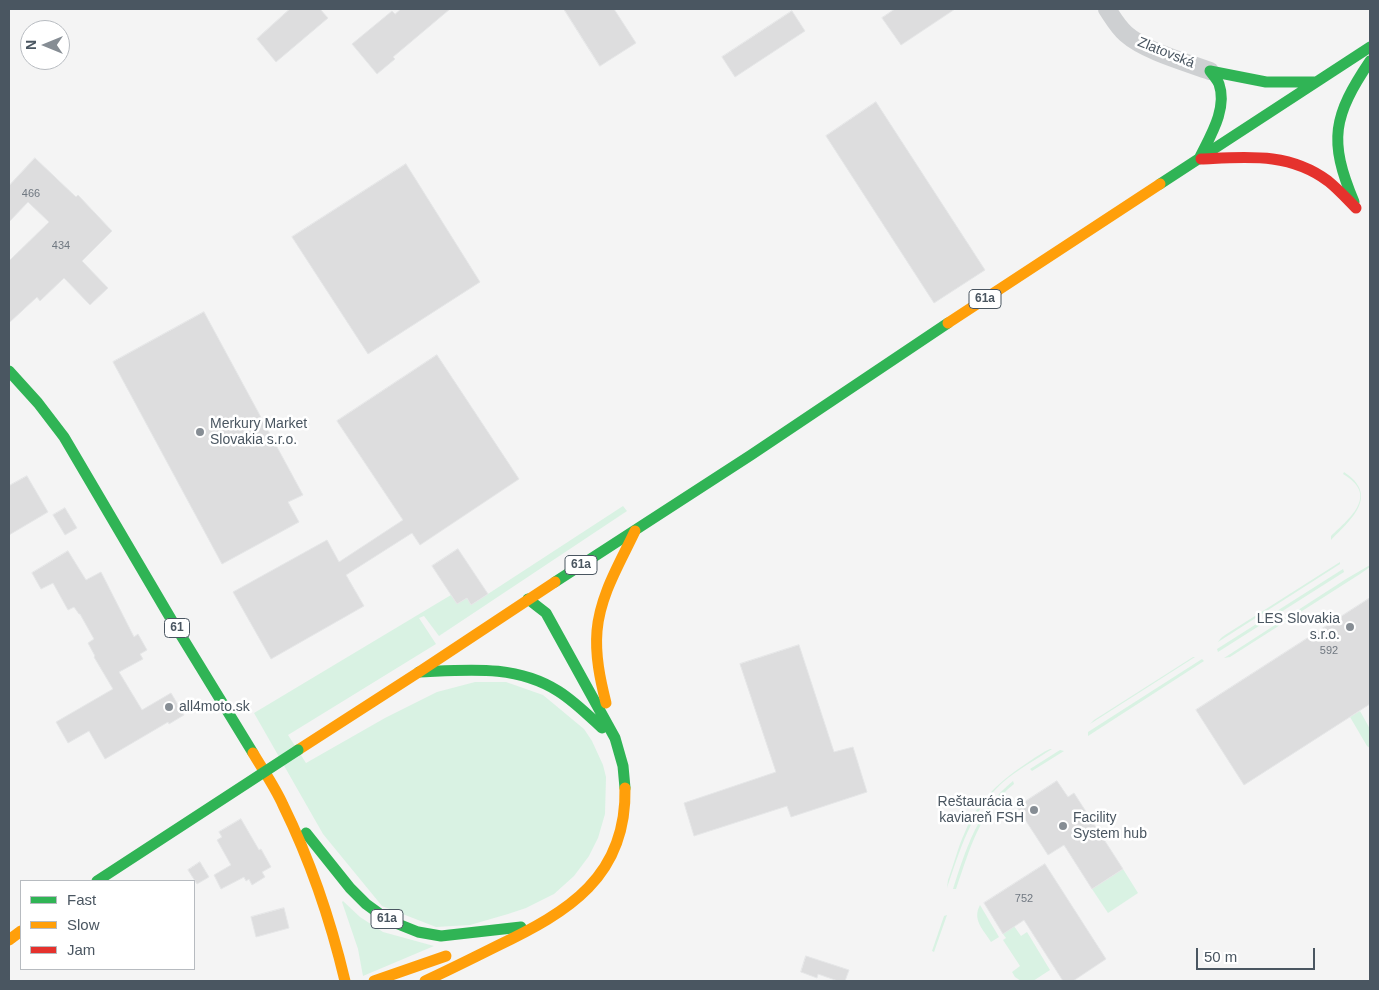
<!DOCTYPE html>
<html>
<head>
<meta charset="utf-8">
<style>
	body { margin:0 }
	#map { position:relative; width:1379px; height:990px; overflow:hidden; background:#f4f4f4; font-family:Arial,sans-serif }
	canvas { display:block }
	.frame { position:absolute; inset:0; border:10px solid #4a5661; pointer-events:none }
	.legend { position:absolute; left:20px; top:880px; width:175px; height:90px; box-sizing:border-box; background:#fff; border:1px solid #b7bbc0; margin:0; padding:6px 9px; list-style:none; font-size:15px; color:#4a5661 }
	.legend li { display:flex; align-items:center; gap:10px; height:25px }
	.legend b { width:25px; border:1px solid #b7bbc0 }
	.north { position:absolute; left:20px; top:20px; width:50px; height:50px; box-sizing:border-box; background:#fff; border:1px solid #b7bbc0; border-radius:50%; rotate:270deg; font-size:14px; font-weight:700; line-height:20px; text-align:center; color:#4a5661 }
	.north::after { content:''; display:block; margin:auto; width:18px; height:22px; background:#868d94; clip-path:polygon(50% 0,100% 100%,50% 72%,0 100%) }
	.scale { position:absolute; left:1196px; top:948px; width:119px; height:22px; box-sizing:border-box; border:2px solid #4a5661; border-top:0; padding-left:6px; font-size:15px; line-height:18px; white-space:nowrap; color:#4a5661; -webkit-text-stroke:4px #fff; paint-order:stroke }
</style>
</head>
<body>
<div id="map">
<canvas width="1379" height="990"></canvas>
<div class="frame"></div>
<ul class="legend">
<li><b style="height:6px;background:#30b455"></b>Fast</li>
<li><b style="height:6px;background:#ff9f0a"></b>Slow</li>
<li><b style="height:6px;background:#e5322d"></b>Jam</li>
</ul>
<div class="north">N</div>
<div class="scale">50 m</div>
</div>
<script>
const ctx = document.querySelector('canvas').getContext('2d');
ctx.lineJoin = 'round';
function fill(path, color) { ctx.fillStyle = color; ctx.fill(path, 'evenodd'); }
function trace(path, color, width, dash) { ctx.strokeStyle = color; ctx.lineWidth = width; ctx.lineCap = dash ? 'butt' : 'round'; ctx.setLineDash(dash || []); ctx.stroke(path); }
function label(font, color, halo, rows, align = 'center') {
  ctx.font = font + ' Arial,sans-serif'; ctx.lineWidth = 5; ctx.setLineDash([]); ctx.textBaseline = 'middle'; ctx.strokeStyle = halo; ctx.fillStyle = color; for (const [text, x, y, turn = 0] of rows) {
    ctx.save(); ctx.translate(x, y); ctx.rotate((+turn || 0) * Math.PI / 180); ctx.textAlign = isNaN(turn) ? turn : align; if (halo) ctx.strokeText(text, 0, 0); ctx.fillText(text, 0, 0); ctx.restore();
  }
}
fill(new Path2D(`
	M1344,472C1379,495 1353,518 1331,540V536C1351,517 1379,495 1343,474Z
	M623,506L627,511L439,636L424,616L419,618L436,644L288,735L306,763L385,718L437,692L475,682H506L543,695L584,729L592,741L603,765L606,777L605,814L598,838L589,856L574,876L554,894L526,908L508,914L470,925L436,927L382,906L323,834L254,713L451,595L457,604L467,598L471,605Z
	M1340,562V564L1218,642L1221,638L1225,635Z
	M1370,565V567L1360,574L1230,657L1224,658L1346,579Z
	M1343,569L1344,572L1218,652L1217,649Z
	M1193,657H1195L1090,724L1094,720Z
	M1202,659L1204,661L1088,736V732Z
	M1360,711L1370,729V748L1367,746L1350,717Z
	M1050,749H1052C1035,760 1017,770 1002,783C971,811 960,850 947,888L948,880C954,864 958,847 965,832C978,800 1002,779 1030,761C1036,757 1043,752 1050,749Z
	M1060,750L1064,751L1032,771L1030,769Z
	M1013,781L1014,784C979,812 970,849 956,889H953C966,849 978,809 1013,781Z
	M1123,869L1138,893L1108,913L1092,889Z
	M343,901L360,917L383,932L434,946L363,976L358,949L342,902Z
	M980,905L999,937L991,942C983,929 972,920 980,905Z
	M947,915L934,952L932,951L944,916Z
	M1014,926L1021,936L1027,932L1050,970L1033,981H1021L1015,977L1012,972L1020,966L1003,940L1006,938L1003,934Z`), '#d9f2e3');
const building = new Path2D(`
	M290,9H320L328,18L276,62L257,39Z
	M401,9H450L393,57L395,59L377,74L352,44L392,11L395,14Z
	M564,9H614L636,43L600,66Z
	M895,9H955L901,45L882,18Z
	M792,11L805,31L735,77L722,57Z
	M876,102L985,270L934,303L826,136Z
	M35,158L76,197L78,195L112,231L82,261L108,288L90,305L64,278L40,301L37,297L9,323V261L49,222L28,202L9,222V186Z
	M406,164L480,282L368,354L292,237Z
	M204,312L303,495L288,502L299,522L222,564L113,362Z
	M437,355L519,479L420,545L412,533L346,575L364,606L271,659L233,592L327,540L339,562L403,520L337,421Z
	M27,476L48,512L9,535V486Z
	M65,508L77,528L65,535L53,515Z
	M458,549L488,594L471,605L467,598L457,604L432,566Z
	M68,551L86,580L101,572L134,637L138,634L147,650L140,654L143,659L119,672L142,710L171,693L184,715L169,724L168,722L105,759L89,731L68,743L56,722L113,689L94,657L95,656L88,643L94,639L80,614H79L74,607L68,610L53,583L41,589L32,573Z
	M1370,598V704L1244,785L1196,710Z
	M799,645L834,752L853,747L867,792L791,817L787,806L694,836L684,803L776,772L740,664Z
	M1057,781L1068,797L1074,793L1123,869L1092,889L1064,845L1048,855L1017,807Z
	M241,819L259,850L261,849L271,867L262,872L265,877L252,885L249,879L246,881L244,877L221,889L214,875L231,865L217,840L222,837L219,832Z
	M200,862L209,877L197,884L188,870Z
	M1045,864L1106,959L1073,981H1063L1024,920L1003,934L984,903Z
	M284,908L289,928L256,937L251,917Z
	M806,956L849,970L845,981H838L818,974L817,978L801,972Z`);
fill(building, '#ddddde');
trace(building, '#e5e6e7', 1);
trace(new Path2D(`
	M1107,9C1113,18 1118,27 1126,34C1145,51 1185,62 1210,71`), '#ced0d2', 18);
trace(new Path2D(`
	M1210,71L1266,82H1316
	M1199,159C1209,138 1228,109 1219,84C1217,79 1213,75 1210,71
	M1160,184L1370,47
	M1354,202C1328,140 1333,116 1370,61
	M9,371L38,403L64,437L171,619L253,753
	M555,582L751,455L948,323
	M528,599L546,613L615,738L623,766L625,788
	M419,672C467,670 515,664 558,691C574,701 588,715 602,728
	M306,833L350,888L366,904L388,920L418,932L441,936L521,927`), '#30b455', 11);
trace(new Path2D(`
	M948,323L1160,184
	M606,703C600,679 595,655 597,631C600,595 620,563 635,531
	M298,750L419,672L555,582
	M253,753C263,770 275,787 283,805C310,860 331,922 345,981
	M9,940L21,931
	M374,981L446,956
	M425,981C449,970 473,958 497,946C568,912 627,877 625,788`), '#ff9f0a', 11);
trace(new Path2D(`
	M1201,159C1247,157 1289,152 1328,181C1338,189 1347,199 1356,208`), '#e5322d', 11);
trace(new Path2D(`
	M97,881L298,750`), '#30b455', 11);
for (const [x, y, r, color] of [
	[200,432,5,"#868d94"],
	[1350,627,5,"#868d94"],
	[169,707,5,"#868d94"],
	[1034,810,5,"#868d94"],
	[1063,826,5,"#868d94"]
]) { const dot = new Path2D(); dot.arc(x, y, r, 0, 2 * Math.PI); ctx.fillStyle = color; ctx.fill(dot); trace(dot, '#fff', 2); }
label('11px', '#707881', null, [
	["466",31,194],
	["434",61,246],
	["592",1329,651],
	["752",1024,899]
]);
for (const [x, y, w] of [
	[985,299,32],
	[581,565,32],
	[177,628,25],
	[387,919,32]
]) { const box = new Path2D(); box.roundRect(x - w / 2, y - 9.5, w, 19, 4); ctx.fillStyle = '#fff'; ctx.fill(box); trace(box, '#4a5661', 1); }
label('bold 12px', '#4a5661', null, [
	["61a",985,299],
	["61a",581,565],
	["61",177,628],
	["61a",387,919]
]);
label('14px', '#4a5661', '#fff', [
	["Zlatovská",1166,53,22]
]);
label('14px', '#4a5661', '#fff', [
	["Merkury Market",210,424],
	["Slovakia s.r.o.",210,440],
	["LES Slovakia",1340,619,"right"],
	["s.r.o.",1340,635,"right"],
	["all4moto.sk",179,707],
	["Reštaurácia a",1024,802,"right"],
	["kaviareň FSH",1024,818,"right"],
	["Facility",1073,818],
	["System hub",1073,834]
], 'left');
</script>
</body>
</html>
